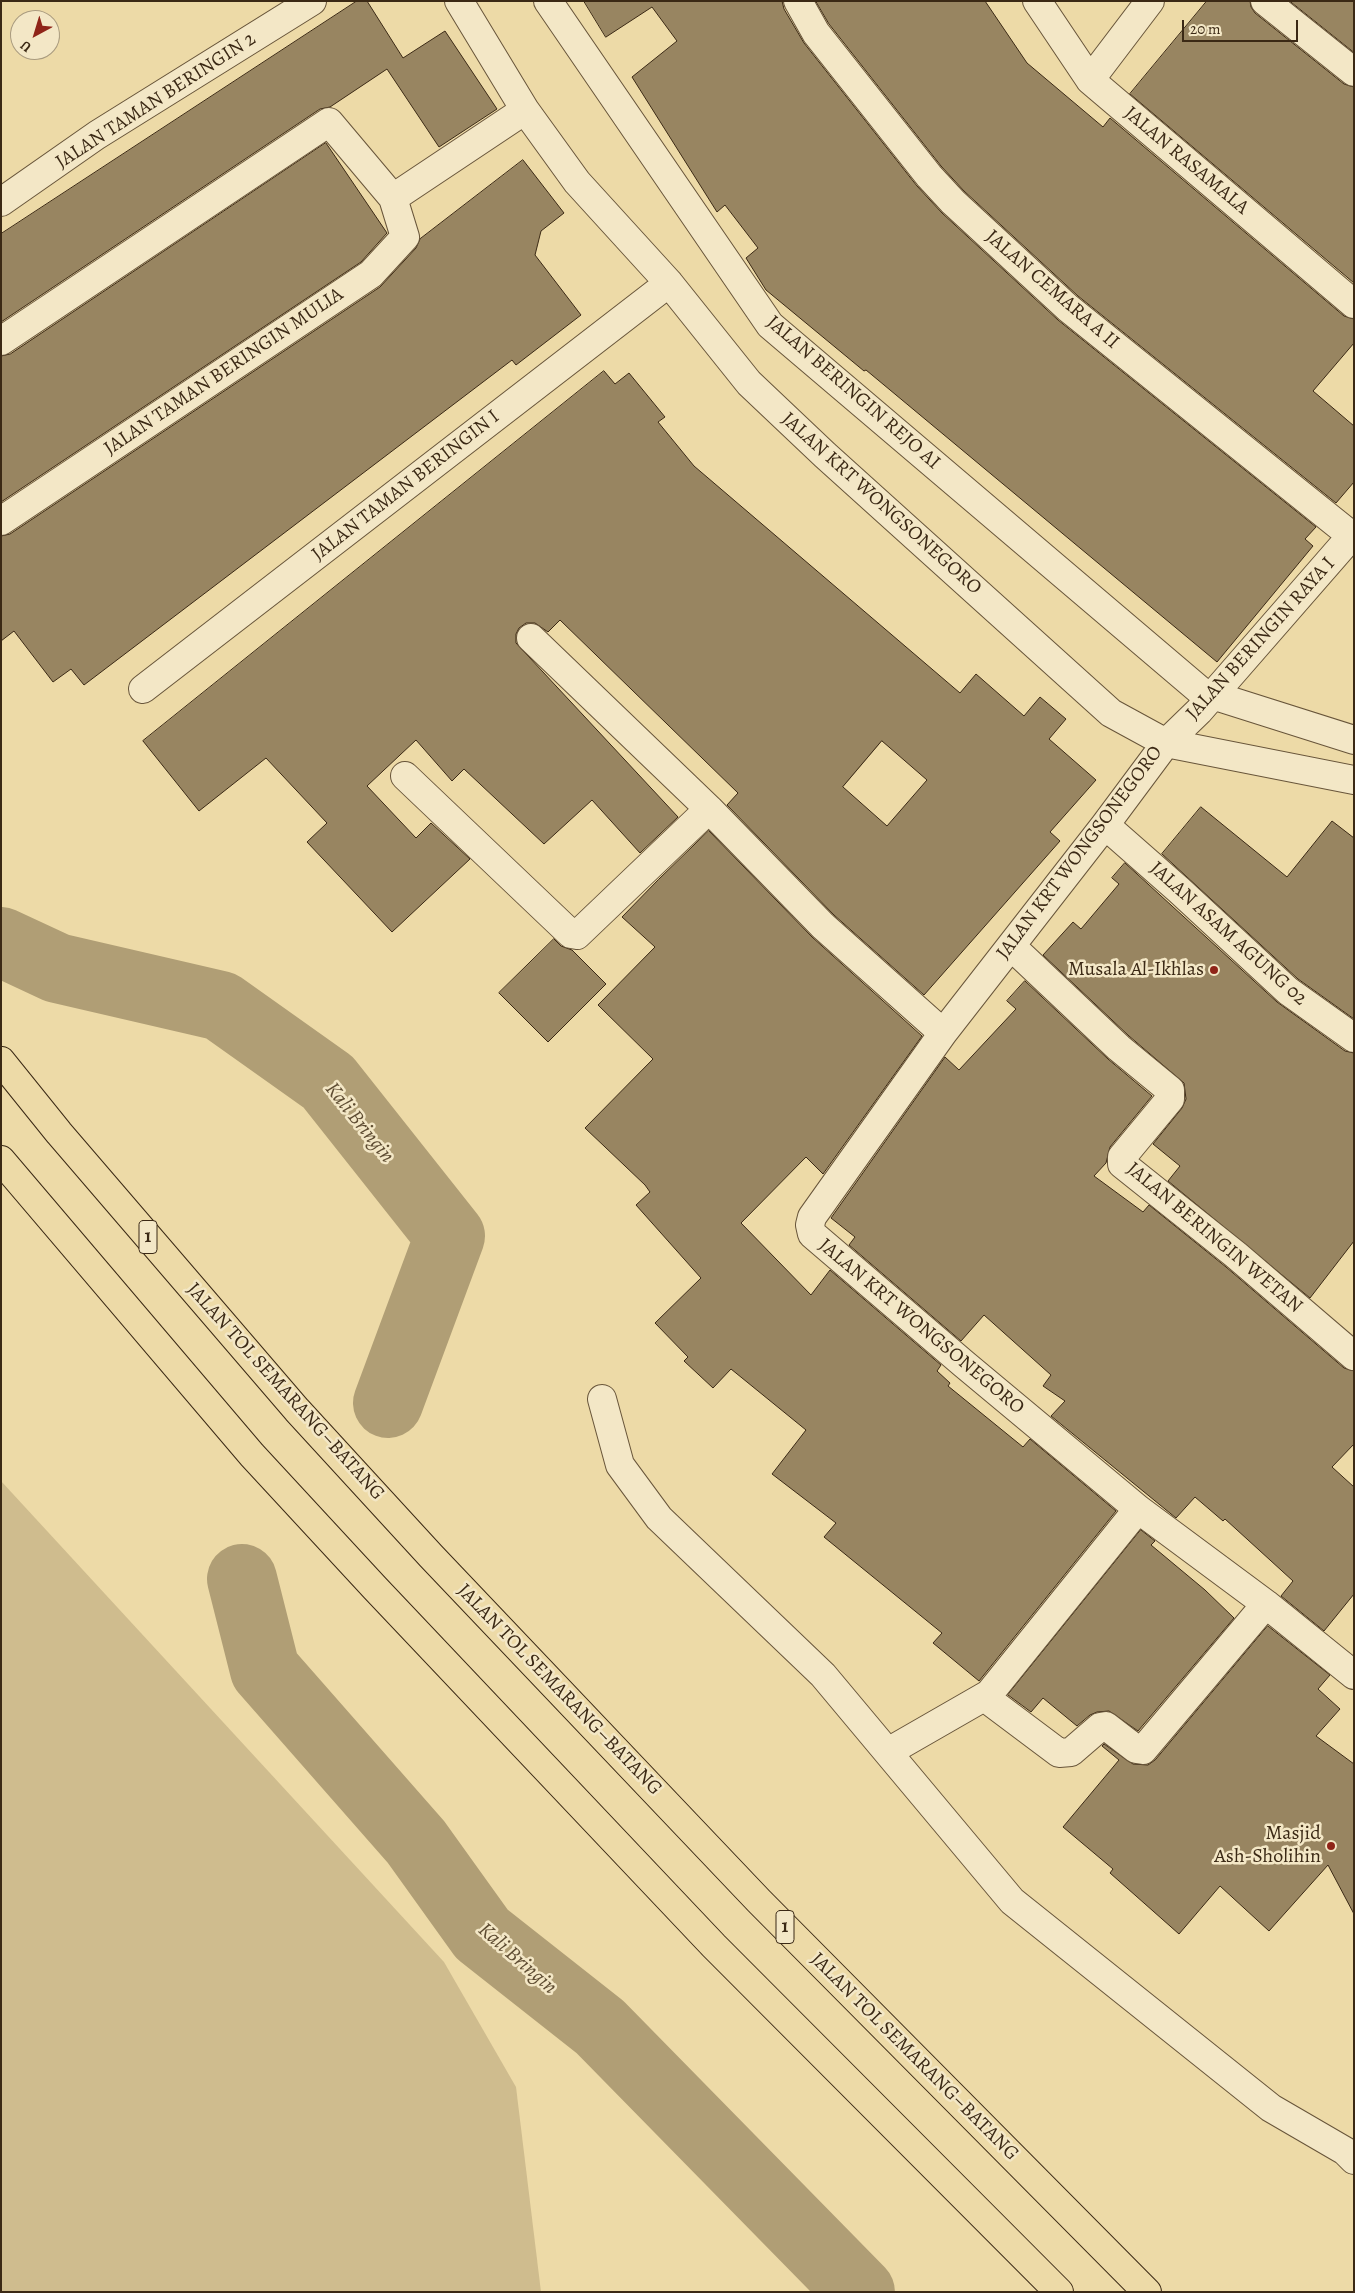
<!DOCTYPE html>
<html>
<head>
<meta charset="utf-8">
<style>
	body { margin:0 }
	#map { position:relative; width:1355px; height:2293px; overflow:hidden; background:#eddaa7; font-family:Alegreya,serif }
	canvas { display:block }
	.frame { position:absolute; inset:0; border:2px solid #3b2915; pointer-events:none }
	.north { position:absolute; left:10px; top:10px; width:50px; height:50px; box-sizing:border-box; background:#f3e7c6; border:1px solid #a99b7f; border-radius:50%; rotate:219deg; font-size:14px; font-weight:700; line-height:20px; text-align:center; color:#3b2915 }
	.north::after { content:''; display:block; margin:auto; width:18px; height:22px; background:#8f2418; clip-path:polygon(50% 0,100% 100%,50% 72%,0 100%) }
	.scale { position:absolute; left:1182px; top:20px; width:116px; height:22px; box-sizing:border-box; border:2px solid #3b2915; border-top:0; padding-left:6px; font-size:15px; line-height:18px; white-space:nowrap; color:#3b2915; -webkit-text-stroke:4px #f3e7c6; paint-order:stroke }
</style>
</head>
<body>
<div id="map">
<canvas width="1355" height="2293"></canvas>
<div class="frame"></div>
<div class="north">U</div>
<div class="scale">20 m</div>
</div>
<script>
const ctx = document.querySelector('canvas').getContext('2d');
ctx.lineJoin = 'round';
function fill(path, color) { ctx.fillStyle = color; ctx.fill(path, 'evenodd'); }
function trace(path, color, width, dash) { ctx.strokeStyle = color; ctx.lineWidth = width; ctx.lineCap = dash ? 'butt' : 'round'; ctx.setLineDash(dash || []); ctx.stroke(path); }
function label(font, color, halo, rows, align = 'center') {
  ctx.font = font + ' Alegreya,serif'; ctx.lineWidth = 5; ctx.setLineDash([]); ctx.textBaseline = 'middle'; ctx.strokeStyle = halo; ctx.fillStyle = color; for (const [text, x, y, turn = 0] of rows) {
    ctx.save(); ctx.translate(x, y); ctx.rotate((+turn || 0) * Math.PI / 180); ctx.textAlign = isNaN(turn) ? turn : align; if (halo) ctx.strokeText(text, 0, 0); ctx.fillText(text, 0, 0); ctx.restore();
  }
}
fill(new Path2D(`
	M1,1481L444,1962L516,2087L541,2292H1Z`), '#cfbc8e');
trace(new Path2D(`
	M1,942L57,968L221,1006L328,1082L450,1236L388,1403
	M242,1579L265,1670L416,1842L482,1934L600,2027L860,2292`), '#b09e75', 70);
const building = new Path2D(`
	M357,1H367L403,58L445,31L497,109L439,147L387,69L330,107L320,109L1,322V234Z
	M584,1H782L784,9L804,43L917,186L942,213L1058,320L1316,527L1305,539L1313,546L1217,662L866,370L864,371L766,290L746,258L758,248L725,205L717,212L632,77L677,41L652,7L606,37Z
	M816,1H985L1027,63L1103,127L1110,118L1344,316L1354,319V343L1313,391L1354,426V482L1336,503L1078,296L964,191L941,166L829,24Z
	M1207,1H1250L1251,7L1255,13L1344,84L1354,87V283L1130,94Z
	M1290,1H1354V52Z
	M326,143L387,233L361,262L1,502V356L10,354Z
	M523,160L564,213L541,231L535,255L581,315L516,365L512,360L84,685L71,669L53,682L14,631L1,641V536L10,534L380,287L416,248L420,239Z
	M604,371L615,384L629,373L665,417L658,422L694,466L960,693L976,674L1024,716L1040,697L1066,719L1049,739L1096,780L1050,832L1060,841L924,995L834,915L727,805L738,793L560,620L548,632L535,623H526L519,628L516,634V643L678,817L640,853L592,800L544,844L464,769L452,781L416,740L367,786L416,838L431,823L470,859L392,932L307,842L327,823L266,758L199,811L143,741ZM882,741L927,780L887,826L843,787Z
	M1201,807L1287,877L1332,821L1354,838V1019L1298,979L1162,854Z
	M709,831L812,937L922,1036L823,1174L806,1157L741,1223L811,1295L830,1270L941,1365L937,1371L950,1383L948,1386L1023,1447L1030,1439L1116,1511L979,1681L933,1643L942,1633L824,1537L836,1523L772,1474L806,1430L731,1369L713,1388L684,1361L688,1357L655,1323L701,1278L636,1205L650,1192L645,1185L585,1128L653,1059L598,1005L655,947L622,917L658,880Z
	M1125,863L1277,1002L1345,1051L1354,1053V1241L1310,1298L1168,1181L1180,1166L1153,1144L1182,1108L1186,1099L1184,1083L1129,1036L1043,955L1073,922L1081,929L1119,884L1112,878Z
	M554,939L561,946L572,950L606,984L548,1042L499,993Z
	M1025,981L1108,1059L1152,1096L1110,1147L1106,1163L1094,1176L1143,1212L1149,1205L1226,1267L1344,1368L1354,1371V1444L1332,1467L1354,1487V1594L1324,1631L1281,1596L1293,1581L1225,1519L1223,1521L1195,1497L1176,1518L1051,1416L1065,1401L1043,1386L1051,1375L984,1315L961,1341L849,1245L855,1237L831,1218L945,1057L959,1070L1016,1009L1007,1001Z
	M1141,1530L1155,1541L1151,1545L1205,1590L1234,1618L1138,1731L1109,1711L1097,1712L1090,1715L1077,1726L1043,1698L1031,1712L1008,1695Z
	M1268,1626L1330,1675L1318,1689L1340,1709L1316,1736L1354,1764V1914L1328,1865L1269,1931L1220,1886L1179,1934L1110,1873L1113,1869L1063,1827L1119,1760L1102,1746L1104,1744L1133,1764L1148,1765L1155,1760Z`);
fill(building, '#988561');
trace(building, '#3b2915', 1);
const minor = new Path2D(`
	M459,1L525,110L577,182L669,283L749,383L825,455L1111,713L1166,743L1354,780
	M548,1L770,325L1210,699
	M798,1L816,33L929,176L953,202L1068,308L1352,536
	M1037,1L1090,80L1354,304
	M1265,1L1354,72
	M1090,80L1150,1
	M1,202L97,135L312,1
	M1,341L329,122L393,198
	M1,521L371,274L405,237L393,198L525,110
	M1354,533L1199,711L1166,743L1105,825L943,1033L812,1217L810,1225L812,1234L964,1364L1138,1509L1266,1604L1354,1675
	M531,638L709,809L823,926L943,1033
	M143,689L669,283
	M1212,695L1354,740
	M405,776L571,934L577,935L709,809
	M1105,825L1179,890L1288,991L1354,1038
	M1011,946L1119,1048L1170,1090V1099L1122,1157V1164L1236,1255L1354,1356
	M602,1399L620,1465L659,1518L823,1675L1012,1901L1271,2108L1345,2151L1354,2160
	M1138,1509L989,1694L991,1702L1059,1753L1071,1752L1100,1727L1106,1726L1136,1749L1143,1750L1266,1604
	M888,1752L989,1694`);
const highway = new Path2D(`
	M1,1061L59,1133L297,1410L431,1556L759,1901L1147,2292
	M1,1160L252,1455L375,1588L714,1946L1059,2292`);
trace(minor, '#68553a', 30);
trace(highway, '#3b2915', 30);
trace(minor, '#f3e7c6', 28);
trace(highway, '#eddaa7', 28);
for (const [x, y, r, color] of [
	[1214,970,5,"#8f2418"],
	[1331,1846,5,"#8f2418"]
]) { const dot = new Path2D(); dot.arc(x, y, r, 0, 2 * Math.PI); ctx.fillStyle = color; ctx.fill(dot); trace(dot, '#f3e7c6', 2); }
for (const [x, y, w] of [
	[148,1237,18],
	[785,1927,18]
]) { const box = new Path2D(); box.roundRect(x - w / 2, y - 16.5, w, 33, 4); ctx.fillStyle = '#f3e7c6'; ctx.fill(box); trace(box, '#3b2915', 1); }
label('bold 19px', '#3b2915', null, [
	["1",148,1237],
	["1",785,1927]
]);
label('20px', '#3b2915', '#f3e7c6', [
	["JALAN TAMAN BERINGIN 2",156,101,-33],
	["JALAN RASAMALA",1186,161,40],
	["JALAN CEMARA A II",1052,290,41],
	["JALAN TAMAN BERINGIN MULIA",224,372,-34],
	["JALAN BERINGIN REJO AI",853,393,41],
	["JALAN TAMAN BERINGIN I",406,486,-38],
	["JALAN KRT WONGSONEGORO",881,504,42],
	["JALAN BERINGIN RAYA I",1261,639,-48],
	["JALAN KRT WONGSONEGORO",1080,853,-53],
	["JALAN ASAM AGUNG 02",1228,934,42],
	["JALAN BERINGIN WETAN",1214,1238,40],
	["JALAN KRT WONGSONEGORO",921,1327,40],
	["JALAN TOL SEMARANG–BATANG",285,1392,48],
	["JALAN TOL SEMARANG–BATANG",559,1690,46],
	["JALAN TOL SEMARANG–BATANG",914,2057,45]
]);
label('20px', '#3b2915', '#f3e7c6', [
	["Musala Al-Ikhlas",1204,970],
	["Masjid",1321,1834],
	["Ash-Sholihin",1321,1857]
], 'right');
label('italic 21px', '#5e4c32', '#f3e7c6', [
	["Kali Bringin",359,1123,51],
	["Kali Bringin",517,1959,41]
]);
</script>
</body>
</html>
